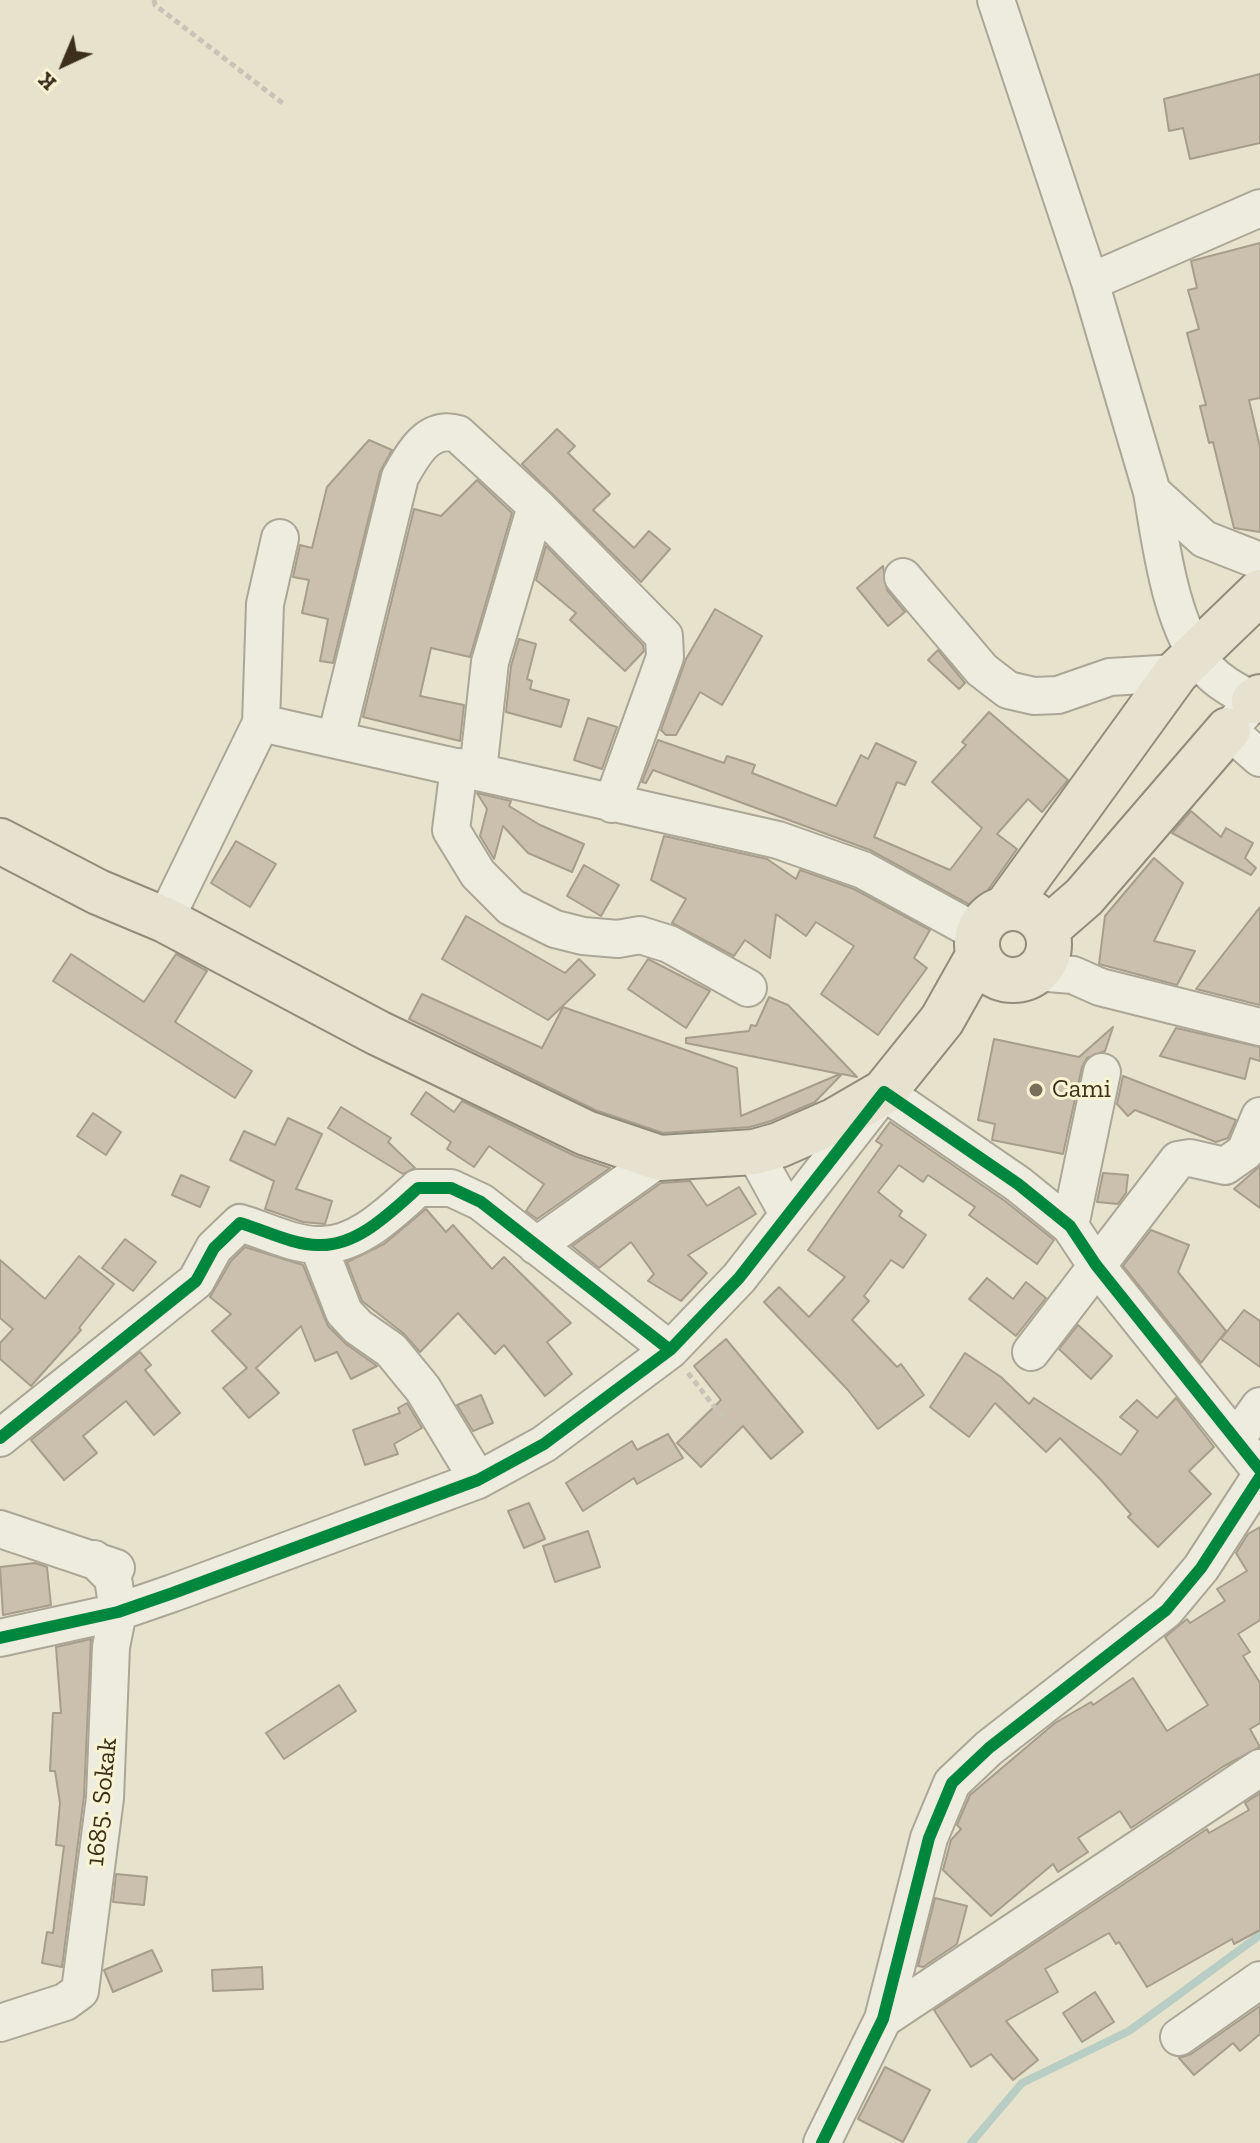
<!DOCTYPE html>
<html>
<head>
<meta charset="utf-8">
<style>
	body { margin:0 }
	#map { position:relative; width:1260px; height:2143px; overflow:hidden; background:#e7e2cc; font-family:"Zilla Slab",serif }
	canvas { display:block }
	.north { position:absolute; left:24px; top:24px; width:80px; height:80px; -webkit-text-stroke:6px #f8f3d2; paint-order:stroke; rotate:224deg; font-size:22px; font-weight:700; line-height:32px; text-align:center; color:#3c301c }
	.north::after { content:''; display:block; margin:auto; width:28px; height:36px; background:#3c301c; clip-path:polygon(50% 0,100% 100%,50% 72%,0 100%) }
</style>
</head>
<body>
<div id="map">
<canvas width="1260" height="2143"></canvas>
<div class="north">K</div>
</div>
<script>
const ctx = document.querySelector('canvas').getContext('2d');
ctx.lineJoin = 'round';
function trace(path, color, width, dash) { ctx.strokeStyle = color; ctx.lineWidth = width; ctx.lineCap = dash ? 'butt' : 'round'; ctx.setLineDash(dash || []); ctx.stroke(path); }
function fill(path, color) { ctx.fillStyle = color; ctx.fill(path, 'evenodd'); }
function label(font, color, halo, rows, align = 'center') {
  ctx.font = font + ' "Zilla Slab",serif'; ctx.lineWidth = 6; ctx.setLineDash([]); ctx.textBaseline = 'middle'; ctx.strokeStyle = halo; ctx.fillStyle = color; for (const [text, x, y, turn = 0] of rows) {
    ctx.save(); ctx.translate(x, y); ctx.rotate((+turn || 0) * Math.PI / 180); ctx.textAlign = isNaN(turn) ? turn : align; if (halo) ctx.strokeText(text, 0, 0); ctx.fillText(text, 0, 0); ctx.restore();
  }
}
trace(new Path2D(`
	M971,2143L1022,2083L1129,2031L1260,1935`), '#b8cdc3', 8);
const building = new Path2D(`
	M1260,74V143L1190,159L1183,128L1169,131L1164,99Z
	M1260,243V398L1249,400L1260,447V532L1234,528L1213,442L1209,443L1200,406L1206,405L1187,333L1199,329L1188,290L1197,288L1191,261Z
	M557,429L575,446L568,453L610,494L593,510L634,548L649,531L670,549L641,582L522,464Z
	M369,440L392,450L380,472L333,663L320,661L328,619L302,613L309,580L293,577L300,545L312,548L327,487Z
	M477,480L512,513L470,657L431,648L420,696L464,705L460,741L363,717L414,509L441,516Z
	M546,546L643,645L644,651L625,671L570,620L576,613L536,580Z
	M883,566L887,590L905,612L888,626L857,588Z
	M715,609L762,636L722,705L700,692L676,735H666L661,730L686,659Z
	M519,639L536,644L527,679L532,681L530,689L569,700L561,727L506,712L511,666Z
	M938,650L965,683L959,689L928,660Z
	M989,712L1068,780L1042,812L1028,799L997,834L1017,849L985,894L981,911L870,850L653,770L646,783L642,782L658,740L724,763L727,756L755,765L752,773L836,806L861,755L868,759L876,743L916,762L905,785L897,782L874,837L950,870L982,828L932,782L966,745L962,742Z
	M588,718L617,727L602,769L574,760Z
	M477,793L511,801L509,806L540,825L584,844L572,872L528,853L503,826L494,859L480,836L487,809Z
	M1191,811L1221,837L1226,828L1253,843L1245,858L1256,868L1251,875L1172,833Z
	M664,836L767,859L796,879L800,870L854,889L930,930L914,958L927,968L878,1035L821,994L854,946L816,922L806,936L776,914L770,958L745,940L734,956L672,923L686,899L651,880Z
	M236,841L276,864L250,907L211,883Z
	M1154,858L1183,883L1154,941L1195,951L1177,985L1099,964L1105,916Z
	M584,865L619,885L601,916L567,896Z
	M1260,907V1005L1196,989Z
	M466,916L565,973L579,959L595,975L548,1020L442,959Z
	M71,954L144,1002L176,954L207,971L175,1022L252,1071L235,1098L53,981Z
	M648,959L710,991L686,1028L628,989Z
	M422,994L542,1048L563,1007L737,1068L741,1116L840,1074L686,1043V1038L749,1031L751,1025L756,1026L769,997L788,1005L857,1077L842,1074L815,1102L771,1121L750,1127L663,1133L595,1110L409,1019Z
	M1113,1027L1105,1051L1087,1058L1082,1067L1063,1154L992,1140L995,1124L978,1120L994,1039L1079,1057Z
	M1176,1028L1260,1047V1061L1250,1058L1245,1079L1160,1056Z
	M1123,1076L1236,1120L1228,1138L1216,1142L1135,1110L1128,1116L1117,1104Z
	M426,1092L454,1112L462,1101L575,1156L610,1168L537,1219L526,1211L544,1184L489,1146L474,1167L447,1149L451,1142L411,1114Z
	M341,1107L391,1138L388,1142L415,1168L403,1174L328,1128Z
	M93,1113L121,1132L106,1155L77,1136Z
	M288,1118L322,1134L296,1189L332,1201L325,1224L303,1222L265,1209L274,1181L230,1160L244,1131L275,1145Z
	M890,1122L1005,1201L1054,1240L1037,1264L969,1215L975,1207L928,1175L923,1182L899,1165L878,1192L902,1211L899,1216L926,1235L903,1268L891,1260L864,1296L869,1301L852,1320L897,1367L901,1364L924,1395L878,1429L848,1390L764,1302L779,1287L809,1317L845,1277L808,1250L882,1145L876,1141Z
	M1260,1166V1208L1234,1189Z
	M1103,1173L1128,1175L1126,1193L1118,1204L1097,1202Z
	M181,1175L209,1187L200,1207L172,1195Z
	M690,1181L707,1206L739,1187L756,1214L688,1255L707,1273L681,1301L648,1281L654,1274L631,1242L599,1268L572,1246L661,1183Z
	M426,1209L446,1232L453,1225L492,1269L504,1257L571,1323L547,1342L572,1374L545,1396L504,1345L495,1354L458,1313L420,1352L403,1333L362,1301L347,1262L384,1244Z
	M1151,1230L1189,1245L1178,1272L1226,1331L1201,1363L1123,1266Z
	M125,1239L156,1262L133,1291L102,1268Z
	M245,1247L303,1265L328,1326L346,1344L377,1366L351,1379L337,1352L315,1361L301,1326L256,1368L279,1393L249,1418L223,1388L247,1368L212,1331L231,1314L210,1297L231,1261Z
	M79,1256L114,1284L79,1328L81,1330L31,1386L0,1359V1343L13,1329L0,1318V1260L45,1299Z
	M987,1278L1013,1299L1026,1282L1046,1298L1016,1336L969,1299Z
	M1244,1310L1260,1321V1367L1221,1339Z
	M1078,1325L1112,1356L1091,1379L1059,1349Z
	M726,1339L803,1432L771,1459L743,1426L701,1467L677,1443L721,1400L694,1366Z
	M140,1352L151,1365L145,1370L180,1413L154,1435L126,1401L83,1436L97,1453L64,1480L31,1440Z
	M965,1353L1001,1377L1029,1404L1034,1398L1121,1455L1138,1431L1120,1417L1137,1400L1157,1418L1176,1398L1214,1447L1189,1471L1211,1494L1158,1547L1128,1517L1131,1514L1100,1479L1060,1438L1046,1452L995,1403L969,1437L930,1407Z
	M481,1395L493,1423L473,1431L457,1405Z
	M407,1403L422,1428L394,1444L398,1454L365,1465L353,1430L400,1413L398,1408Z
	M668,1434L683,1458L637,1484L634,1478L583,1511L566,1483L632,1441L637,1450Z
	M529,1503L545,1539L524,1548L508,1511Z
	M1260,1527V1620L1238,1634L1250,1652L1243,1656L1260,1683V1723L1250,1729L1260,1747L1224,1766L1131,1828L1120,1811L1078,1838L1088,1852L1058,1872L1053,1864L991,1916L943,1870L951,1840L961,1829L957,1825L970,1795L1055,1723L1091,1702L1093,1705L1133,1678L1167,1731L1208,1705L1165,1637L1187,1619L1190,1623L1225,1601L1217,1589L1247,1571L1236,1553L1248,1534Z
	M588,1531L600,1567L555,1582L543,1546Z
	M35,1563L47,1567L51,1605L3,1615L0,1567Z
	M91,1639L84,1796L62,1967L42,1963L47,1932L53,1933L64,1846L56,1845L60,1803L55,1771H50L53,1713H61L56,1647Z
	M339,1685L356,1711L284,1759L266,1733Z
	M1260,1793V1930L1234,1944L1232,1939L1147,1987L1119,1942L1116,1944L1109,1933L1045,1969L1058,1992L1006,2021L1038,2060L1013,2080L991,2054L971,2067L934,2010L1207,1829L1209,1833L1249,1810L1245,1803Z
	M116,1874L147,1877L144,1905L113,1902Z
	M935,1898L967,1906L957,1944L923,1967L918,1966Z
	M152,1950L162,1971L113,1992L104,1970Z
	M262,1967L263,1989L213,1991L212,1970Z
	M1095,1992L1114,2022L1082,2042L1063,2013Z
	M1260,2006V2034L1240,2051L1233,2043L1194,2075L1179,2058L1191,2054Z
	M885,2067L930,2090L903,2142L858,2119Z`);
fill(building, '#cbc0ad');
trace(building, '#a79d8b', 2);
const minor = new Path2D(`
	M996,0L1090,282L1152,492
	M1090,282L1260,208
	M1260,561L1204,539L1152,492C1161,545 1171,629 1208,670C1221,684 1238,692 1254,701L1228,730L1260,758
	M903,577L982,670L1008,690L1034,696L1058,695L1110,677L1176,673
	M261,723L778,840L863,870L978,933
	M336,738L400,477C413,454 428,425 458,434L536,506L664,636L665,657L612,804
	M459,767L451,830L478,874L511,907L555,929L583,936L618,939L640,935L669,944L748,988
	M478,771L490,662L536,506
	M165,920L261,723L265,604L280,538
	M1035,972L1073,975L1100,987L1260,1027
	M754,1152L788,1214
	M1070,1226L1102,1072
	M318,1245L344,1312L358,1327L391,1350L423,1389L478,1480
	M536,1246L660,1158
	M1031,1352L1178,1160L1190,1158L1225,1166L1245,1152L1260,1116
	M0,1438L196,1281L214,1248L240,1223C264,1230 293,1245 318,1245C357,1247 391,1212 418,1188H451L481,1202L670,1350
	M1237,1438L1260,1406
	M0,1529L116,1568
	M0,1638L118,1612L173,1593L478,1480L544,1444L670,1350L739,1278L884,1092L1018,1184L1070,1226L1096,1265L1260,1470
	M883,2019L1260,1768
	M0,2023L65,2002L80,1991L105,1798L111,1647L118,1612L113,1578L94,1559
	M1179,2037L1260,1980
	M822,2143L883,2019L929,1838L952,1783L989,1748L1166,1610L1201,1568L1260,1477`);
const major = new Path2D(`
	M1254,701L1260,697
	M0,841L98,892L165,920L378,1033L586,1133L660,1158L754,1152L779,1145L834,1121L884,1092L942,1020L978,956
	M977 944a36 36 0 1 1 72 0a36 36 0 1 1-72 0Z
	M1005,909L1176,673L1260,592
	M1046,930L1084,897L1228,730`);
trace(minor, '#aca696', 40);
trace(major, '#918c7c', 48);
trace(new Path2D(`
	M154,0L155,5L285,105
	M688,1373L723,1418`), '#c7c3b6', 5, [6, 4]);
trace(minor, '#eeebdf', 36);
trace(major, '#e6e2cf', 44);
trace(new Path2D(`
	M0,1438L196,1281L214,1248L240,1223C264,1230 293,1245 318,1245C357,1247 391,1212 418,1188H451L481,1202L670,1350
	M0,1638L118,1612L173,1593L478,1480L544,1444L670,1350L739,1278L884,1092L1018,1184L1070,1226L1096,1265L1260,1470
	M822,2143L883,2019L929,1838L952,1783L989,1748L1166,1610L1201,1568L1260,1477`), '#00873e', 12);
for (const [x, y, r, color] of [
	[1036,1090,8,"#786e5a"]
]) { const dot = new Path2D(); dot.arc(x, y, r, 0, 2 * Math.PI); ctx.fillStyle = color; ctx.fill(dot); trace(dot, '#f8f3d2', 3); }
label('26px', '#3c301c', '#f8f3d2', [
	["Cami",1052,1090]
], 'left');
label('26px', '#3c301c', '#f8f3d2', [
	["1685. Sokak",102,1802,-84]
]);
</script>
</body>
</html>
